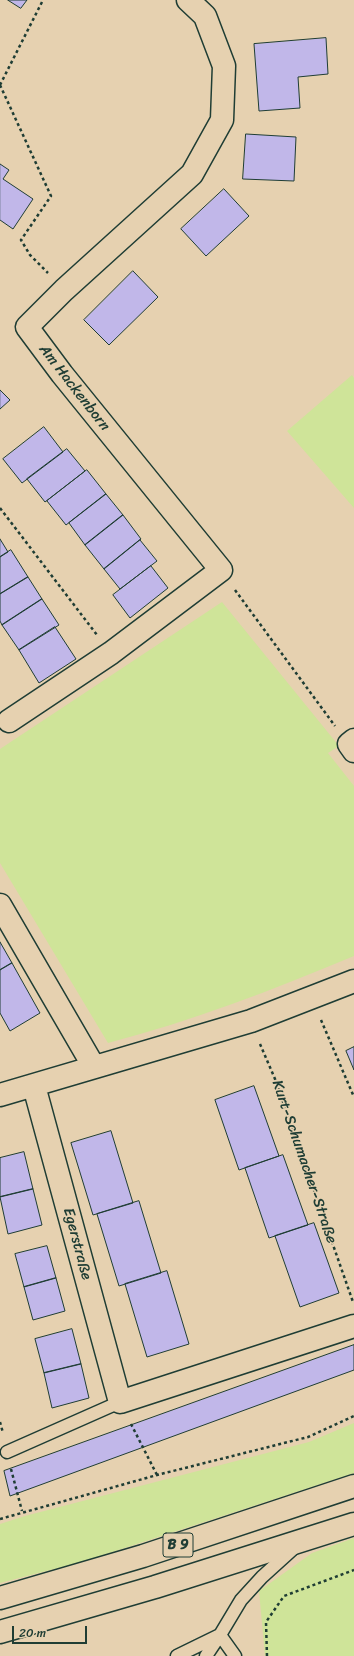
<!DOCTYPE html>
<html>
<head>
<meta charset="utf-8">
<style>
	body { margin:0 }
	#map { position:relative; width:354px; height:1656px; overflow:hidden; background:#e6d1b0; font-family:Sriracha,sans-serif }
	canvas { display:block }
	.scale { position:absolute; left:12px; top:1626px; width:75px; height:18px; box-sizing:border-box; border:2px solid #1f3d34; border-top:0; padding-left:5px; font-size:12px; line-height:14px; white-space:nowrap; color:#1f3d34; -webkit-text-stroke:3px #e6d1b0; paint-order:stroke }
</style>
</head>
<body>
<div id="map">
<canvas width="354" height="1656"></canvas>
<div class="scale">20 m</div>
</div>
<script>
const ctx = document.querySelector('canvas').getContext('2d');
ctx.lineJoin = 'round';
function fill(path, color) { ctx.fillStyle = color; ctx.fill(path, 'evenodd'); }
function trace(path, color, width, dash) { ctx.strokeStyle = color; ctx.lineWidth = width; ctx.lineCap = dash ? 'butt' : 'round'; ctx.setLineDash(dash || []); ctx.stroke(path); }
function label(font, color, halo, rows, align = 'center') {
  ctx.font = font + ' Sriracha,sans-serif'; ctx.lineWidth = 3; ctx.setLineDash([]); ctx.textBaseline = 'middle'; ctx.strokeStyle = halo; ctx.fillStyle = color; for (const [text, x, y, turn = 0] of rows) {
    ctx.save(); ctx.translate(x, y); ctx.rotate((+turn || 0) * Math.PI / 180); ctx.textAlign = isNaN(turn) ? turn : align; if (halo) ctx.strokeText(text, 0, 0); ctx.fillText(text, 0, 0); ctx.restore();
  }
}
fill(new Path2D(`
	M352,375L354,378V508L287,431Z
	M222,602L339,746L328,753L354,786V956C273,990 192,1021 108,1043L0,863V749Z
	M354,1423V1473L85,1561L0,1583V1524L25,1516L309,1442Z
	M354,1538V1656H265L259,1591L312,1553Z`), '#cfe499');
const building = new Path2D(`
	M8,0H27L21,8Z
	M326,38L328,74L298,77L300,108L259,111L254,44Z
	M246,134L296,137L294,181L243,179Z
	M0,164L9,170L3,179L33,199L13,229L0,220Z
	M224,189L249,216L206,256L181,229Z
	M133,271L158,297L109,345L84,320Z
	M0,390L10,400L0,409Z
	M44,427L63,452L22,483L3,459Z
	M67,449L85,471L45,502L27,479Z
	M87,470L106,494L66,525L47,501Z
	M106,494L123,515L85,545L69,523Z
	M123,515L141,539L104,569L85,545Z
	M0,539L8,552L0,557Z
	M140,540L157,561L120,589L104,569Z
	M11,550L28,577L0,594V557Z
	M151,566L168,588L130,618L113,595Z
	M28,577L42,599L2,625L0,621V594Z
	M42,599L59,625L19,650L2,625Z
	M55,627L76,659L39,683L19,650Z
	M0,942L12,963L0,970Z
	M12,963L40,1013L10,1031L0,1013V970Z
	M354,1047V1070L346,1051Z
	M254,1086L279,1156L239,1170L215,1100Z
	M111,1131L133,1203L93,1215L71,1143Z
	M24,1152L33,1189L0,1197V1158Z
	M283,1155L308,1225L269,1238L245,1168Z
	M33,1189L42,1225L8,1234L0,1197Z
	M139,1201L161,1273L119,1286L97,1214Z
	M314,1223L339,1293L300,1307L275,1236Z
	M47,1246L56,1278L24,1287L15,1254Z
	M167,1271L189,1344L147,1357L125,1284Z
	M56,1278L65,1311L33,1320L24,1287Z
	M72,1329L81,1364L44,1373L35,1339Z
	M354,1345V1370L10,1496L4,1471Z
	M81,1364L89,1398L52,1408L44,1373Z`);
fill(building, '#c1b7e9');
trace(building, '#1f3d34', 1);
const service = new Path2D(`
	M7,1452L120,1402
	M177,1656L220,1635L241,1600L262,1577L294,1548
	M206,1656L220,1635L235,1656`);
const minor = new Path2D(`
	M9,721L111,653L221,570L62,374L27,327L64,290L192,174L222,120L224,66L205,16L188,0
	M354,740L349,744L354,751
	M0,905L94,1067
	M34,1086L120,1402L354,1326
	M0,1095L251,1021L354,981`);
const trunk = new Path2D(`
	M0,1598L143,1556L354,1486
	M0,1632L155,1587L354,1524`);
trace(service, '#1f3d34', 15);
trace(minor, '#1f3d34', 25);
trace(trunk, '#1f3d34', 25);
trace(new Path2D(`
	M0,85L51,196L21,240L30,255L48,273
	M0,85L43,0
	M0,508L97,635
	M235,590L335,726
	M321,1020L354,1097
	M260,1044L275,1079L353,1302
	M0,1422L3,1433
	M131,1424L157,1475
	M11,1469L22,1511
	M0,1519L157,1475L308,1437L354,1416
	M267,1656L266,1622L284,1596L354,1570`), '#1f3d34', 2.5, [3, 3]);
trace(service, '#e6d1b0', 12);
trace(minor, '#e6d1b0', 22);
trace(trunk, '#e6d1b0', 22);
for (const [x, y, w] of [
	[178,1545,30]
]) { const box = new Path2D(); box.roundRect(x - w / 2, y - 12, w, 24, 3); ctx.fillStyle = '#e6d1b0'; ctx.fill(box); trace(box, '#1f3d34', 1); }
label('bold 14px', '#1f3d34', null, [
	["B 9",178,1545]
]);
label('15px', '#1f3d34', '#e6d1b0', [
	["Am Hackenborn",74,388,52],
	["Kurt-Schumacher-Straße",304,1162,71],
	["Egerstraße",77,1244,75]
]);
</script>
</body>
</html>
